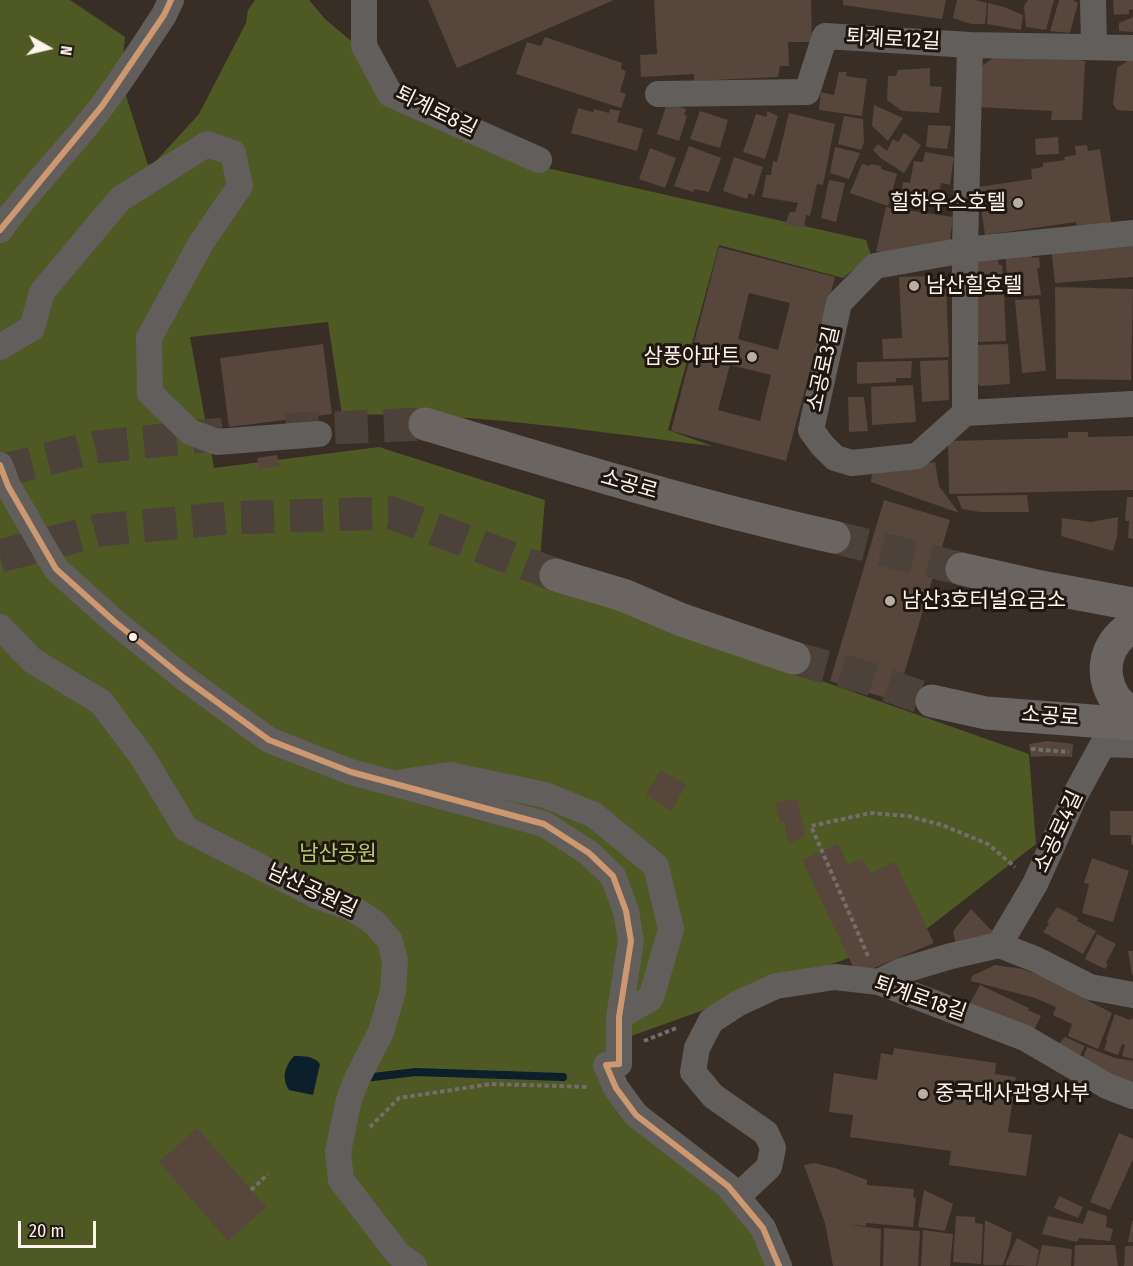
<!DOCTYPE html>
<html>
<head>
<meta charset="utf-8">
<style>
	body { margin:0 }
	#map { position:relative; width:1133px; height:1266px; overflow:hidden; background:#382e26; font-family:"Fira Sans Condensed",sans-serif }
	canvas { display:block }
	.north { position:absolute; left:18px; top:18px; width:60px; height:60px; -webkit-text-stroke:4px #201711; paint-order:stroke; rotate:98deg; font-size:16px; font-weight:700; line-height:24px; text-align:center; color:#fdf3eb }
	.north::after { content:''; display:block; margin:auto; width:21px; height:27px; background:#fdf3eb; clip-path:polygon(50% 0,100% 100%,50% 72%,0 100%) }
	.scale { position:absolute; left:18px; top:1221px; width:78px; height:27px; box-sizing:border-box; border:3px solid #fdf3eb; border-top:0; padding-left:8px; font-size:18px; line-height:21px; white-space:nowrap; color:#fdf3eb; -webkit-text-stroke:4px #201711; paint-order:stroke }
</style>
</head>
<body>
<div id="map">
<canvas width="1133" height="1266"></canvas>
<div class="north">N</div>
<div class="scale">20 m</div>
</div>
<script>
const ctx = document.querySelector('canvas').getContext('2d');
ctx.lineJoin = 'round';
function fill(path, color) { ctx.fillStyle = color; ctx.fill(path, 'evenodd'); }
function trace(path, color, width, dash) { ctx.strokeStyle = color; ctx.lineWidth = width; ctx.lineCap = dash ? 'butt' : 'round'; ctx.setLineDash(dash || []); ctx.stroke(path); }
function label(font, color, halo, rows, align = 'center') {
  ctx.font = font + ' "Fira Sans Condensed","Noto Sans KR",sans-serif'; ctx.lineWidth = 6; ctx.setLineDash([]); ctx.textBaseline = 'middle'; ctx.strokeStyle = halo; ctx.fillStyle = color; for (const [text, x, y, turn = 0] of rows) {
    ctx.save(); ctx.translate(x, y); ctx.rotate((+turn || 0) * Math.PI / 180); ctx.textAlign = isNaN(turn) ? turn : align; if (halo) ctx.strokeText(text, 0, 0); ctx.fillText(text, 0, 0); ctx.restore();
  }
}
fill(new Path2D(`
	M0,0H70L125,37L121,80L148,165L155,162L199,114L246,23L248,10L255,0H309L325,19L351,41L379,97L538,166L866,240L871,255L843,278L719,245L668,430L712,446C589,431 466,411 342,415L328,322L190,337L214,468L379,447L545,500L538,581L1029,754L1036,844L924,931L620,1040L616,1088L728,1186L779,1266H0Z`), '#4e5924');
fill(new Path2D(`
	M294,1056C305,1056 314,1056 320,1064L313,1095L289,1090C281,1078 285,1066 294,1056Z`), '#0c202b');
trace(new Path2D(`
	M364,1078L416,1072L563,1077`), '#0c202b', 8);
fill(new Path2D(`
	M428,0H614L457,68Z
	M654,0H811L812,42H788L789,66H780L778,77L694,81V74L641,77L640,55L657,54Z
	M843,0H946L942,19L843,5Z
	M957,0H976L987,3L985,24H971L953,18Z
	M1028,0H1054L1046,30L1026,27L1024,6Z
	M1059,0H1073L1078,3L1070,33L1050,31Z
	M1113,0H1133V9L1129,10V14L1114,15Z
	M988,3L1004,7L1023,15L1021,30L987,24Z
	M1133,17V32L1119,31V23Z
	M545,37L622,63L621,69L626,71L620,92L626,94L621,108L516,74L527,42L541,46Z
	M1004,51L1085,61L1082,120H1051L1052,111L977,107L980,67Z
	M1127,61H1133V111L1117,110L1113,104L1117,68Z
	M930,68V86L942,87L939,113L902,111L887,100L888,76H896L898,70Z
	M839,72H847L846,76L867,79L862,116L819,110L821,92L834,95Z
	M667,103L686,109L684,114L687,116L679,141L657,134Z
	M874,105L903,118L888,141L872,126Z
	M578,108L593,112L594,109L609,113L610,109L620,111L617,122L643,129L637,151L571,133Z
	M700,111L728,120L720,148L690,139Z
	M767,111L778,116L765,159L743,152L756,114L767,117Z
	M789,113L835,124L823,185L817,184L810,216L806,215L804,228L785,224L790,212H795L798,203L762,197L766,175H771L773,161L777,162Z
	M844,116L863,119L864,143L861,150L838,144Z
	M928,125L951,126L947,149L926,147Z
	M904,133L921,145L904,173L882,159L873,150L878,144L887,151L893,139L898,142Z
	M1058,137L1059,154L1036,155L1035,139Z
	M1087,145L1088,151L1100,149L1111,222L1077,227L1076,222L985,235L978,187L1032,179L1031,169L1043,167V163L1065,160L1064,157L1076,155L1075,146Z
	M689,146L721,158L709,192L695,189L693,192L674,186Z
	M835,147L860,153L849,179L830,173Z
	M650,148L676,158L665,188L639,179Z
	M925,152L954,157L950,185L941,183L937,207L900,201L903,182L910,183L914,161L923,162Z
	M734,157L763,167L754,196L749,193L747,199L723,191Z
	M862,164L870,166L871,164L881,166V169L897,174L888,206L850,193Z
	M829,180L845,183L836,222L821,218Z
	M886,207L953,217L949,247L902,256L876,251Z
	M1133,239V277L1055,283L1051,247Z
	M719,247L835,277L786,461L671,431ZM749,293L790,303L778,350L738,339ZM730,365L771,375L760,421L718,410Z
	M1031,247L1032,258L1039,257L1040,268H1037L1041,295L1012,297L1011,287H1008L1005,250Z
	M997,251L999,265H1002L1004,291L978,293L977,274L972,252Z
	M930,276V286L946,285L949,357L883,359L882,339L902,338L899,277Z
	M1055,287L1133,289L1131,380L1056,379Z
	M1004,294L1006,341L973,342L971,296Z
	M1039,299L1046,371L1022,373L1015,300Z
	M323,344L332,414L229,427L220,358Z
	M1008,344L1010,384L981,386L972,380L971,345Z
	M948,360L949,400L922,402L920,361Z
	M912,361L911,378H896V382L857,384V362Z
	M913,385L916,422L872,425L871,387Z
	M848,397H864L868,431L849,432Z
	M1068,432H1088V437L1133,436V490L949,494L948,441L1068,438Z
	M277,455L279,466L259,469L257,458Z
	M935,462L939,486L959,513L871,482L872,474Z
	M1027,495L1029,512H980L962,509L957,496Z
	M1127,497H1133V539L1128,538L1129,521H1125Z
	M884,500L950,520L896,701L830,681Z
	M1118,517L1117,537L1113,551L1061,536L1062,518L1091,522Z
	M1047,741L1073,744L1072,757L1049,756L1031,757L1029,744Z
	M661,770L686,785L671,811L646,794Z
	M797,799L805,835L789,844L784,821L780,823L775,803Z
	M1110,811H1133V845L1131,844V835H1110Z
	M838,844L848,865L862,859L870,873L895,862L934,943L857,975L802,860Z
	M1092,858L1129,871L1113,922L1082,913L1089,884L1084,883Z
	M1057,907L1078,918L1077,921L1096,931L1083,954L1043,932L1049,924L1047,922Z
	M971,909L996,935L957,951L953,931Z
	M1097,934L1116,944L1106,963L1108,964L1105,969L1085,959Z
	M1128,951H1133V974H1132Z
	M995,965L1023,969L1043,977L1112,1013L1098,1049L1068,1036L1072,1024L1053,1015L1056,1007L1035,998L971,981L972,976Z
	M980,985L1029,1008L1028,1010L1041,1016L1030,1038L969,1005Z
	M1115,1014L1130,1020L1131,1018L1133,1019V1059L1122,1056L1125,1045L1122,1044L1118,1055L1104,1050L1107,1041L1106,1040Z
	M1065,1037L1085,1046L1077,1061L1054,1049Z
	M1087,1047L1115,1058L1133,1061V1091L1081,1063Z
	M894,1048L996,1063L995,1074L1016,1077L1008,1132L1032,1135L1026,1176L949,1165L951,1151L850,1137L853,1115L829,1112L834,1073L877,1080L881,1053L893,1055Z
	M197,1128L266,1207L228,1241L159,1162Z
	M1119,1133L1133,1139V1159L1110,1210L1090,1202Z
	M814,1163L835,1168L867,1180V1185L914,1189L913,1197L916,1198L913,1227L866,1223V1226L850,1225L881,1229L880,1266H833L825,1223L804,1165Z
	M924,1190L953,1204L945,1231L918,1227Z
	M1059,1196L1083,1207L1078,1218L1054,1208Z
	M1088,1210L1107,1216L1106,1227L1113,1229L1110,1241L1079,1238L1077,1242L1042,1234L1048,1216L1083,1224Z
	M956,1216L975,1217V1223L983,1224L981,1264L953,1262Z
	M985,1220L1012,1233L1010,1244L1003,1265H983Z
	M1132,1221H1133V1242H1128Z
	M884,1228L920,1231L918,1266H883Z
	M923,1230L953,1234L950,1266H921Z
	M1017,1238L1039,1250L1036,1266L1005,1265Z
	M1042,1245L1072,1249L1071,1266H1037Z
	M1075,1245H1115L1118,1266H1074Z
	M1125,1246H1133V1266H1124Z`), '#56463c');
trace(new Path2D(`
	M286,430L425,424
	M0,471L96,447L223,434
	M834,537L962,569
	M0,556L100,530L228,518L392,513L556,575
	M794,658L867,678L932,701`), '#4c423a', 33, [33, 16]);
trace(new Path2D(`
	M1031,749L1069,752
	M868,956L811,826L870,813L908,816L942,825L988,844L1015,867
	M644,1041L679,1027
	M370,1127L399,1098L491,1084L589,1087
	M251,1190L268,1174`), '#726d69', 4, [4.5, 3]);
trace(new Path2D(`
	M364,0V46L390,94L539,160
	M1093,0L1094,46
	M970,45L965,250V413L1133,404
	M658,94L807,92L825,36L970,45L1133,48
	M0,230C31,186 70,149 102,106C124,77 144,45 164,15L171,0
	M0,347L32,328L42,292L120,199L207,144L233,153L240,186L201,243L149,338L150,393L190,432L217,442L319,434
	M965,413L917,456L852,463L835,458L822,445L811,430L839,303L875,266L965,250L1133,233
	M0,465L8,486L56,569L115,622L184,678L269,740L351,772L544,824L589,853L613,876L626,911L631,941L619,1017V1064L606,1065L616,1088L636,1115L728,1186L763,1228L779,1266
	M0,627L33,661L101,702L143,758L186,829L317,896L352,908L375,923L390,941L395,961L393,991L381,1032L357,1079L349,1099L338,1152L341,1180L398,1254L414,1266
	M402,782L450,775L545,795L594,815L656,866L671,929L651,998L619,1017
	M999,945L1035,884L1074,797L1103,744L1133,745
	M879,982L901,971L951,956L999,945L1035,959L1090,987L1133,995
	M738,1196L769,1167L773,1148L766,1133L713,1096L693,1072L697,1048L711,1021L737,1004L776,986L835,977L879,982L1025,1038L1107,1086L1133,1096`), '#625e5b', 26);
trace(new Path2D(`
	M425,424C561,465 696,506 834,537
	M962,569L1041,587L1133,604
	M556,575L623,595L682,620L794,658
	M1133,628C1127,629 1125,631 1121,635C1104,652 1102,675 1113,695C1117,703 1126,709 1133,715
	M932,701L986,713L1133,724`), '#6b6561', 33);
trace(new Path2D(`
	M0,230L102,106L164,15L171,0
	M0,465L8,486L56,569L115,622L184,678L269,740L351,772L544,824L589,853L613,876L626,911L631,941L619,1017V1064L606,1065L616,1088L636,1115L728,1186L763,1228L779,1266`), '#cd976f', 6);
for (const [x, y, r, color] of [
	[1018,203,6,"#b8aea6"],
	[914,286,6,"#b8aea6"],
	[752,357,6,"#b8aea6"],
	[890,601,6,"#b8aea6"],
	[133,637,5,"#fdf3eb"],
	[923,1094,6,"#b8aea6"]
]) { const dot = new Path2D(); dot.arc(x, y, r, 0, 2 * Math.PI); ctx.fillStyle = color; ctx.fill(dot); trace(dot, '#201711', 2); }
label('21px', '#fdf3eb', '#201711', [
	["퇴계로12길",893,40,3],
	["퇴계로8길",436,112,26],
	["소공로3길",824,369,-78],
	["소공로",629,485,16],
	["소공로",1050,717,4],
	["소공로4길",1059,832,-65],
	["남산공원길",312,891,25],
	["퇴계로18길",920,999,19]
]);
label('21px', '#fdf3eb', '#201711', [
	["힐하우스호텔",1006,203,"right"],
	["남산힐호텔",926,286],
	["삼풍아파트",740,357,"right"],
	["남산3호터널요금소",902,601],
	["중국대사관영사부",935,1094]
], 'left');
label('21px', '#b3cc6a', '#201711', [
	["남산공원",338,854]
]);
</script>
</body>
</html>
